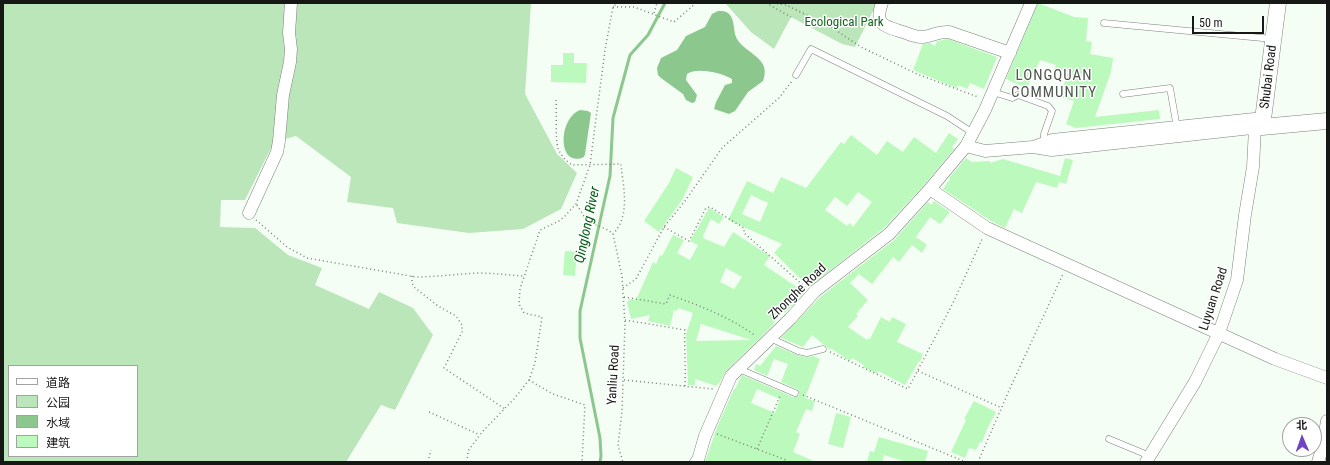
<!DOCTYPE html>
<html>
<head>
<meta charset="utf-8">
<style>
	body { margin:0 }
	#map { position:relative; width:1330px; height:465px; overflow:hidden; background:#f5fef5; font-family:"Roboto Condensed","Noto Sans SC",sans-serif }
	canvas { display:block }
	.frame { position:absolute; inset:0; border:4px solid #151815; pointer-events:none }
	.legend { position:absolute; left:8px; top:365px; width:130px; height:92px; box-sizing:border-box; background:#fff; border:1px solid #a1a3a1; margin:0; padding:5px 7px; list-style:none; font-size:12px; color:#151815 }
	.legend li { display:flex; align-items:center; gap:8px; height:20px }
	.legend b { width:20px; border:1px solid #a1a3a1 }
	.north { position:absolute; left:1282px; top:417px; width:40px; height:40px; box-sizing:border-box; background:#fff; border:1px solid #a1a3a1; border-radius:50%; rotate:358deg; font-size:11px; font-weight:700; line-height:16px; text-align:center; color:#151815 }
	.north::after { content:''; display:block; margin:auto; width:14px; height:18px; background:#7047bf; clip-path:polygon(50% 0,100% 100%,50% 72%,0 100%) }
	.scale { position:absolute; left:1192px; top:16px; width:72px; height:18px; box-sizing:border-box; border:2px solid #151815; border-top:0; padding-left:5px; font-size:12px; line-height:14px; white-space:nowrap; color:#151815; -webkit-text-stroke:3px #fff; paint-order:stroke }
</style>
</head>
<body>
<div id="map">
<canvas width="1330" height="465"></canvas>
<div class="frame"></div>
<ul class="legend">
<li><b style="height:5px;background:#fff"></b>道路</li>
<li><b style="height:11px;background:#bae6ba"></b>公园</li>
<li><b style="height:11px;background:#8cc78d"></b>水域</li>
<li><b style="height:11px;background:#bcf9bc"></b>建筑</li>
</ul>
<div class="north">北</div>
<div class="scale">50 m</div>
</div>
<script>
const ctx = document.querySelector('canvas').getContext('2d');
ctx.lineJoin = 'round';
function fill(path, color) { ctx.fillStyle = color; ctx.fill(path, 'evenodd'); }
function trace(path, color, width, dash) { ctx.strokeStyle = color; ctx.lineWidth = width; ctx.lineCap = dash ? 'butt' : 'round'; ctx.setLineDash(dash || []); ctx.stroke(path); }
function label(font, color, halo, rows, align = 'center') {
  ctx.font = font + ' "Roboto Condensed",sans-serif'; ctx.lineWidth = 3; ctx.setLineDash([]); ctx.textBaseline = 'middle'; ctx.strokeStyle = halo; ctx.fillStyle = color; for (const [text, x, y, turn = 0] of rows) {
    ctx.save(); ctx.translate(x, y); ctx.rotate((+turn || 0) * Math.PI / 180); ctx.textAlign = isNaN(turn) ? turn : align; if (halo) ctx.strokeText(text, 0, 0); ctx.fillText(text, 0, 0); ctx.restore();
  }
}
fill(new Path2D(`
	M3,3H531L525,94L557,154L577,173L561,209L523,229L469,233L397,223L393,208L347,202L351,177L296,136L274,142L245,200H221L220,227L255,228L288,255L322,268L315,285L369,309L379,292L413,308L433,335L395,410L381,405L346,462H3ZM9,366H137V456H9Z
	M725,3H877L855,47L842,44L791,17L774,49L751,32Z`), '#bae6ba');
fill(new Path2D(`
	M718,11C723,11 727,11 730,15C735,21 733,32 737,39C746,54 772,58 763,81L748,92L735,111L729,114L714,109L716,102L725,85L732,83V79C722,73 697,67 687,74L686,80L697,95L695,102L692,103L686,100L683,94L661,78L658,75L657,68L661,58L677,50L686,36L705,27L712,14Z
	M580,110L588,111L591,113L585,154L584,157C557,169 558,118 580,110Z`), '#8cc78d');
trace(new Path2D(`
	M600,462L601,456L600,438L580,338V311L610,176L613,118L630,55L648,35L665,3`), '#8cc78d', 3);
fill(new Path2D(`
	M1038,3L1074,17L1088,18L1086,41L1092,42L1090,54L1113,58L1111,72L1095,117L1159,110L1160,119L1076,128L1066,124L1074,101L1060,97L1068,72L1055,68L1056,65L1040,60L1027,88L1006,79Z
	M948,39L997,57L984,89L970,83L967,89L958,85L956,88L913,70L923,44L930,43L935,46L937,41Z
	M563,53H574V63H587L586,83L551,82V65H563Z
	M949,133L958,139L952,147L954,149L924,185L884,228L809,287L774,253L782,244L728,220L747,181L773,193L781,177L806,188L841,142L844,144L851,135L877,155L887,141L903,152L914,137L936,153ZM858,192L872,202L853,227L850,223L847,226L825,210L835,197L847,206ZM751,195L768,203L760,222L742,214Z
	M966,158L972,162L990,161V163L1003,159L1060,176L1065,158L1073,160L1066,184L1059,182L1057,188L1036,182L1022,213L1014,209L1005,228L991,221L943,189L950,179L949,178Z
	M676,168L693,177L682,200L659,232L644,221L669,183Z
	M934,201L950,212L940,224L930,217L916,237L927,245L922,253L912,245L899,262L893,257L872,284L859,274L850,283L868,300L856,314L858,316L848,327L867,340L868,338L870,339L881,317L890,322L892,317L906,324L897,342L923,354L920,362L919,361L905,385L878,371L877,374L863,367L864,365L852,358L850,361L832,349H829L812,335L803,347L781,338L820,297L894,240L928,202L931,205Z
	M709,208L724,217L719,224L711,219L703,236V238L724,247L733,232L770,256L764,265L804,292L785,313L783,311L772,326L726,371L720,382L716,386L695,379V385H688L686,334L693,313L678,308L677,311L674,310L670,326L648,321L650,315L631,319L627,302L630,299L636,300L653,262L656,264L660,255L662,256L673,235L684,240L677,253L690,260L698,245L690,241ZM726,268L742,277L734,289L720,282ZM701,324L751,340L696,341Z
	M565,251L577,252L575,276L563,275Z
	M776,346L797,355L806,357L813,356L820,359L805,398L815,401L812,411L806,409L796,432L800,434L793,452L816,462H705L717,427L734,389H735L742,375L793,397H796L799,395V392L797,389L781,382L788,364L774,359L767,376L754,370L756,364L760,366ZM757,389L780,399L775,413L751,403Z
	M974,401L996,412L986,431L982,443L980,442L976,450L969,448L965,458L951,452L966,420L964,419Z
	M836,413L851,417L843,448L828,444Z
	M879,437L928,451L925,462H907L884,455L882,462H867L870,451L874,452Z`), '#bcf9bc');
const lane = new Path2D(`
	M1104,23L1273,39
	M796,75L811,49L947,116L973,133
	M993,92L1012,98L1018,95L1048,106L1052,111L1044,134V143
	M1123,94L1170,88L1177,128
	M770,338L798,351L807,353L823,349
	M739,369L795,393
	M1109,439L1150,456`);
const street = new Path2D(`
	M882,3C874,25 884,26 903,32C909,34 915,37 921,37C931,37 938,31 949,32L1010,53
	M966,146L985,151L1033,147L1052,150L1261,127
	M1036,146L1052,140L1264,118
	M930,189L987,228L1275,359L1327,378
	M249,213L277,152L279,141L283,95L290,62L291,49L289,33L291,3
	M696,462L698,460L705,436L731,376L790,319L815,291L889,234L930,189L966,146L985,110L1031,3
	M1146,462L1195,382L1219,333L1237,280L1245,215L1253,167L1255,128
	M1318,462L1322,449L1327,421`);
const secondary = new Path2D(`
	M1278,3L1262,127L1327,121`);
trace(lane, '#7a827a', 7);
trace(street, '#7a827a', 13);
trace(secondary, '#7a827a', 17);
trace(new Path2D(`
	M766,3L791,17
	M773,3L786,5L831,27L861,47L917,74L978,97
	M613,7H634L674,22L696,3
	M654,13L657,3
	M556,100C557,112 555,139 558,148C561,156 566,161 572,165L621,164C623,187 631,215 613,234
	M577,205L587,221L608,230L613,234L622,276L625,324L622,411L618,446L623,462
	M256,220L287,247L307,258L416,277C436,277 456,274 477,273C493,273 508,275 523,276
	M664,227L689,241L706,208L710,207L744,228V233L805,287
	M412,276V283L414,287L438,306L456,316L462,325V332L444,368L505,409
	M623,288L636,279L664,227L685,201L722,148L779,98L792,81
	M624,297L666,304L670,295C701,306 729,317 756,336
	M625,320L685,330C684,349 686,367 685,386
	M830,352L908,389L953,303L983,237
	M918,371L1002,408
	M529,380L553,394L585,405L582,462
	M624,380L713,389
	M803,395L966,462
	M429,412L480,435
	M717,434L786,460
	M757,449L780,396
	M428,462L431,450
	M467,462L468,451L482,432L514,399L529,380L535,363L542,317L524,313L519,304L520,289L540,230L559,221L565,216L576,204L590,165L605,50L613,7L617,3
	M978,462L1011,386L1063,274`), '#7a807a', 1.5, [1, 3]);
trace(lane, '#fff', 6);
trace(street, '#fff', 12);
trace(secondary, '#fff', 16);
label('13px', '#0f661c', '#fff', [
	["Ecological Park",844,23]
]);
label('13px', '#151815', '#fff', [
	["Shubai Road",1269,77,-83],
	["Zhonghe Road",798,292,-44],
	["Luyuan Road",1214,299,-72],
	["Yanliu Road",614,375,-87]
]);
label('italic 14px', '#005e13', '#fff', [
	["Qinglong River",588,225,-78]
]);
ctx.letterSpacing = '1px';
label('15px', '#4e554e', '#fff', [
	["LONGQUAN",1054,76],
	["COMMUNITY",1054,93]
]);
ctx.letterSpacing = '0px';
</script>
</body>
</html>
